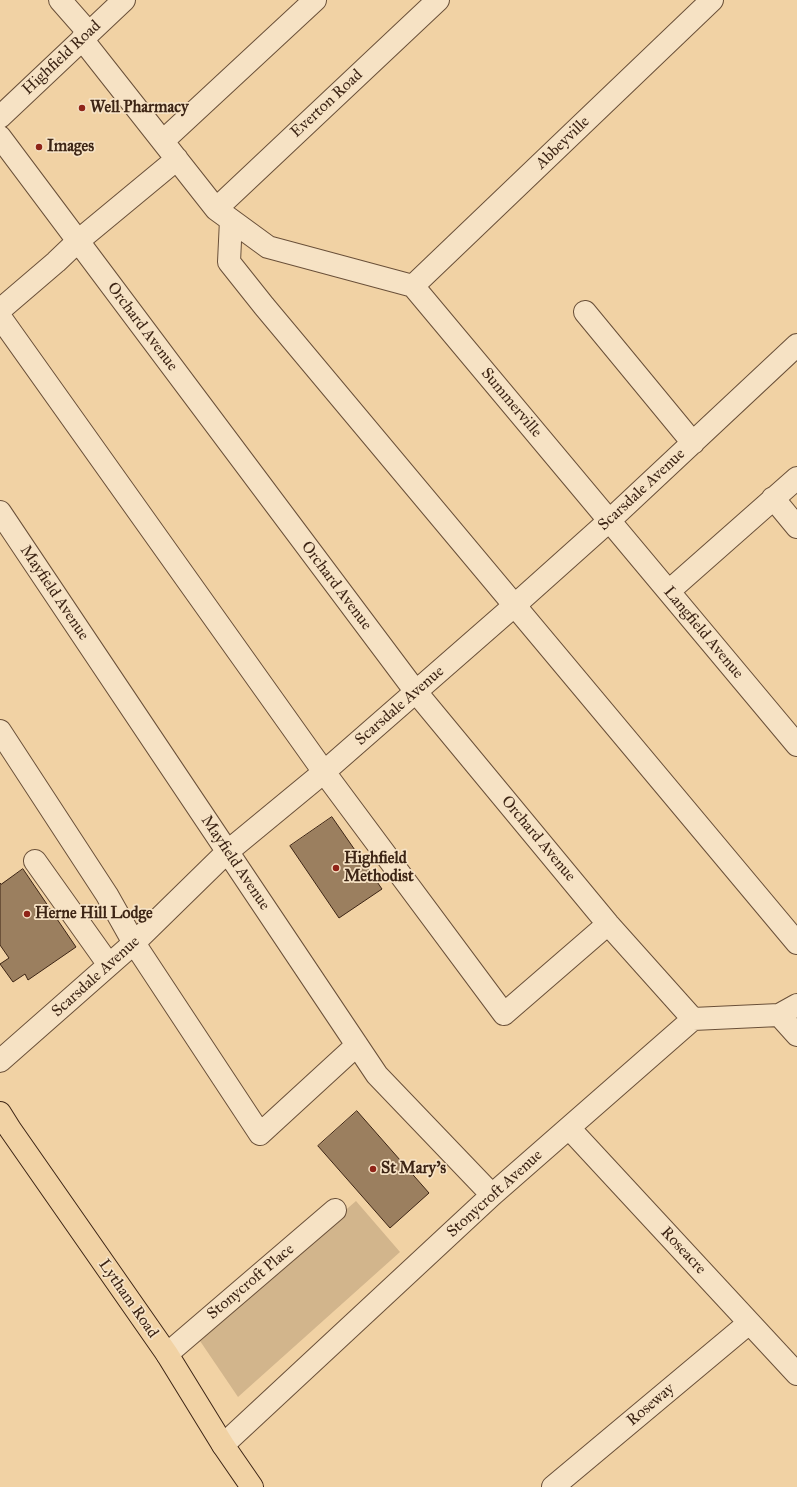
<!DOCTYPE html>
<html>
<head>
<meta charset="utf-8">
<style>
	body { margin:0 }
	canvas { display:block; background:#f1d2a4 }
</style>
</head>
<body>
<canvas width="797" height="1487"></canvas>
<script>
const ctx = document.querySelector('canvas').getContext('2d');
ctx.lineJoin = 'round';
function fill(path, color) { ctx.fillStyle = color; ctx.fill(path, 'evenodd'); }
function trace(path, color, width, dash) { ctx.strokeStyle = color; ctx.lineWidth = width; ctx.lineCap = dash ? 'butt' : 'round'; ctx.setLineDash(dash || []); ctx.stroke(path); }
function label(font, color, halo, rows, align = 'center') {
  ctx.font = font + ' "IM FELL Great Primer",serif'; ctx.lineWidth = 3.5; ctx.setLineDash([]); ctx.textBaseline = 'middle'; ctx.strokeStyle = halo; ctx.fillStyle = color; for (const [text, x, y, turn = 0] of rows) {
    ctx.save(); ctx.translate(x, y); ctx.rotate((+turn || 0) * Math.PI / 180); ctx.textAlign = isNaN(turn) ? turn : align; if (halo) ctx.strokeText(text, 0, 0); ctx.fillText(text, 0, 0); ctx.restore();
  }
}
fill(new Path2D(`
	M356,1201L400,1252L238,1397L198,1338Z`), '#d2b58c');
const building = new Path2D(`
	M332,817L382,889L339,918L290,846Z
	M23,869L76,947L28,980L25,974L13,982L0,964L9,958L0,945V883L1,884Z
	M357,1111L429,1193L390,1228L318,1146Z`);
fill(building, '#9b7f5f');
trace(building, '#3d2515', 1);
const minor = new Path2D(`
	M60,0L89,33
	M82,39L216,209L268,247L413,286
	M0,117L124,0
	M0,137L416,692L608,924L693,1019
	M163,141L315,0
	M216,209L438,0
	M231,220L229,262L264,306L797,943
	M413,286L797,745
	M413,286L712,0
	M0,310L56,262L78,241L177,159
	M585,312L693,443
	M0,317L324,772L504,1014L608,924
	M773,498L797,527
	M0,512L377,1075L492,1195
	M669,591L797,478
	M0,731L107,895L134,943L260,1134L357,1045
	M35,861L109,965
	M779,1015L797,1035
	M0,1061L134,943L227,852L324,772L515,605L610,520L797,345
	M569,1128L797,1374
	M167,1354L335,1210
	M223,1445L492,1195L693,1019L779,1015L797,1005
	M553,1487L749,1323`);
const major = new Path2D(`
	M0,1113L10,1129L167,1354L223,1445L252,1487`);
trace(minor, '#6a5039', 24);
trace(major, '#3d2515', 24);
trace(minor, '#f6e2c4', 22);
trace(major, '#f1d2a4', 22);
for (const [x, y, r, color] of [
	[82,108,4,"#8f2418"],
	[39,147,4,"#8f2418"],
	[336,868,4,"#8f2418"],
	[27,914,4,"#8f2418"],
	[373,1169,4,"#8f2418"]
]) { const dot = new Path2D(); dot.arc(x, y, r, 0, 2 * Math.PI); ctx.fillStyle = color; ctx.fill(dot); trace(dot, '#f6e2c4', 1.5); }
label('16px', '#3d2515', '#f6e2c4', [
	["Highfield Road",62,58,-43],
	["Everton Road",327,104,-43],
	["Abbeyville",563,143,-44],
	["Orchard Avenue",142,327,53],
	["Summerville",511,403,50],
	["Scarsdale Avenue",642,490,-43],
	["Orchard Avenue",336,586,53],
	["Mayfield Avenue",54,593,56],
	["Langfield Avenue",703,633,50],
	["Scarsdale Avenue",400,706,-41],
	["Orchard Avenue",538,839,50],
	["Mayfield Avenue",235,863,56],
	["Scarsdale Avenue",96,977,-42],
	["Stonycroft Avenue",495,1194,-42],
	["Roseacre",683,1251,47],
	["Stonycroft Place",251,1282,-40],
	["Lytham Road",128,1299,55],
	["Roseway",651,1405,-40]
]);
label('bold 16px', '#3d2515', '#f6e2c4', [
	["Well Pharmacy",90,108],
	["Images",47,147],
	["Highfield",344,859],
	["Methodist",344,877],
	["Herne Hill Lodge",35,914],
	["St Mary's",381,1169]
], 'left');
</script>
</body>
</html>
